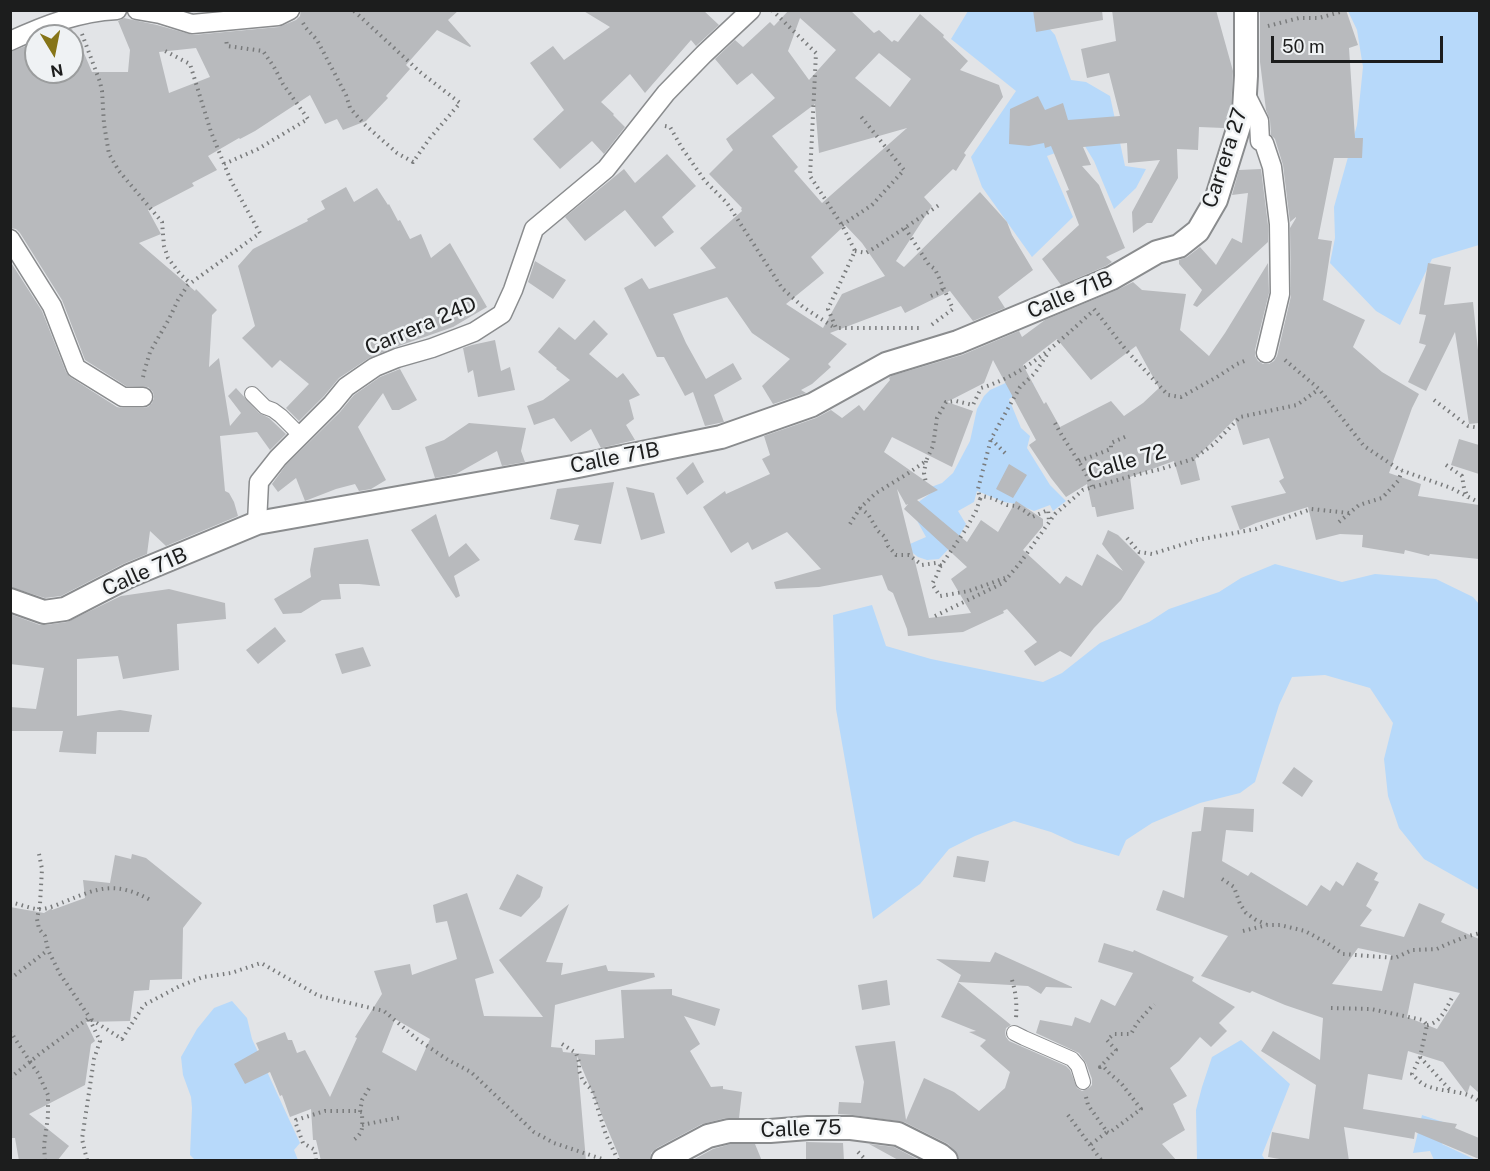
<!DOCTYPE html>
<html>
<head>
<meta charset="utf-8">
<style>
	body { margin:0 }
	#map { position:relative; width:1490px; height:1171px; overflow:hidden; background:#e2e4e7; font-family:"Public Sans",sans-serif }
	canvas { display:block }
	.frame { position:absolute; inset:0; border:12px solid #1c1d1d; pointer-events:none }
	.north { position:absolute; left:24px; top:24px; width:60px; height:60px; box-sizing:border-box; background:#eff2f4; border:2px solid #9b9d9e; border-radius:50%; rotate:170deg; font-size:16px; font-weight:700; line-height:24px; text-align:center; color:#1c1d1d }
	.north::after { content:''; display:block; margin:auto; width:21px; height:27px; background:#867518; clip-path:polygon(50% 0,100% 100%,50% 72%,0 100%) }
	.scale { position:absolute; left:1271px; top:36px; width:172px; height:27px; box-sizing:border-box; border:3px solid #1c1d1d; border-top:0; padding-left:8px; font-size:18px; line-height:21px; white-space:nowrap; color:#1c1d1d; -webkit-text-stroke:4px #eff2f4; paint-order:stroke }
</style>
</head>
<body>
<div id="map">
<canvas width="1490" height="1171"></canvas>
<div class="frame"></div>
<div class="north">N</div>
<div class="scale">50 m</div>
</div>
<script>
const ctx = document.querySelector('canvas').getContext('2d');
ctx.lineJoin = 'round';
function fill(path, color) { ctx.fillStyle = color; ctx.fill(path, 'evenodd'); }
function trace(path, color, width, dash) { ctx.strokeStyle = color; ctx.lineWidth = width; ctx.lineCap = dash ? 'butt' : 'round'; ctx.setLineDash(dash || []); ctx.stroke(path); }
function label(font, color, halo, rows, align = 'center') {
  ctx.font = font + ' "Public Sans",sans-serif'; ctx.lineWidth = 5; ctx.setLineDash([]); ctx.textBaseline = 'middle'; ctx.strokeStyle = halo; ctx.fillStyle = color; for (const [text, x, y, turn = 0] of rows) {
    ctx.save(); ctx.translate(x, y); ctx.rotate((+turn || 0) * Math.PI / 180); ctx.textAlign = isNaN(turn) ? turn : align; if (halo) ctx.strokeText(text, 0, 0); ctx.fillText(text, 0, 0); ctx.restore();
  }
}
fill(new Path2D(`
	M968,11H1034L1055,35L1071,80L1086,82L1110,96L1125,166L1146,169L1136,188L1114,209L1094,161L1083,143L1047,156L1073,217L1032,257L982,187L971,157L1016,91L951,39Z
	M1348,11H1479V245L1432,259L1400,325L1376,311L1330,263L1335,238L1334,207L1357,125L1363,67L1357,30Z
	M1019,377L1034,384L1009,399L1021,428L1030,436L1027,448L1050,485L1066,501L1053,511L1050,505L1034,511L1017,504L1004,502L977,491L974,502L958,511L966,524L957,540L939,559L927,560L918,557L910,551L896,550L926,537L910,508L931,493V487L942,483L953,473L970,441L977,409L984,396L990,390Z
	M1275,564L1342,582L1375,574L1436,579L1473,597L1479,604V890L1424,859L1399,828L1388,796L1384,759L1393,723L1370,688L1325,675L1292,677L1279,705L1255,782L1240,793L1200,803L1152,823L1126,840L1119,856L1075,843L1051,832L1014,821L975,836L949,849L920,884L873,919L836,709L833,615L872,605L886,646L931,659L1043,682L1062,673L1100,643L1149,622L1169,609L1219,592L1241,578Z
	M232,1001L247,1018L252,1039L300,1143L294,1150L298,1160H195L190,1155L192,1108L191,1097L183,1075L181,1057L197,1029L214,1008Z
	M1241,1040L1290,1084L1262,1155L1265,1160H1197L1196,1110L1202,1087L1212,1057Z
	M1422,1115L1452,1125L1442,1144L1476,1160H1434L1430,1151L1413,1153Z`), '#b7d9fa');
fill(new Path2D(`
	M301,10H459L448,20L471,46L470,47L437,30L406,65L410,69L386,96L388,98L366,121L343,130L337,119L325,124L310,95L255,131L240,139L239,138L208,156L217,170L192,183L194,186L148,210L161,234L139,243L195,291L196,289L217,310L212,315L209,367L219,358L230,426L241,413L228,396L236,388L259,413L269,418L286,434L270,450L257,432L220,436L225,491L229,493L234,502L238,516L166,546L150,531L147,554L123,564L61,596L45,598L10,587V261L42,311L66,372L70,377L117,407L122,408H143L148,407L152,403L154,398L153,392L148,387L126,386L85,360L62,300L20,233L16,229L10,228V52L36,42V72H72V36H51L72,29L74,36L78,39L92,72H128L130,50L118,21L124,18L157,25L193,35L279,27L296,20L300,16ZM196,48L210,77L169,93L159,52Z
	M582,10H703L719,25L696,46L691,40L645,93L630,74L601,102L614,114L613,115L625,127L604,154L592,141L560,169L533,139L564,110L530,63L553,46L564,60L610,27Z
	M789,10H850L874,33L879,30L892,42L894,40L898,42L920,14L944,35L943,37L968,61L960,70L999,85L1003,97L964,153L966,155L956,171L953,169L924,197L932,206L896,261L904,267L980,192L1007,222L1012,235L1033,270L998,297L1005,308L973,321L950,291L905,313L901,306L830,333L847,344L828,364L831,367L812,384L801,390L806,393L773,404L762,386L790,359L752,333L727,297L673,314L686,343L706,379L733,363L742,379L714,395L724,422L705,426L693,392L685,396L664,357H657L624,288L642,278L649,289L716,268L700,248L742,211L741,209L742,208L709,174L733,150L726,139L775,98L752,73L737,85L715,59L735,40L743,47L770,22L774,26ZM800,18L836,50L809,80L788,51ZM879,53L911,79L890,107L855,78ZM815,104L819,153L907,128L822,203L794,171L798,167L772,136ZM845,225L862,243L885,276L842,294L823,328L786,304L824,273L811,257Z
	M1033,10H1102L1103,20L1036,32Z
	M1112,10H1216L1233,71L1231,108L1224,128L1199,127L1198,150L1177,149L1178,178L1152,223H1147L1133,233L1132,212L1160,160L1128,163L1127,143L1083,147L1091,165L1082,166L1099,185L1125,248L1106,257L1112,262L1106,266L1061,285L1042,259L1079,225L1066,191L1069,190L1051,146L1045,148L1044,143L1029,146L1009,144L1010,109L1038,96L1045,110L1063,103L1068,120L1120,116L1109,73L1087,78L1081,49L1116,41Z
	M1260,10H1346L1358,45L1349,48L1355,138H1363L1362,158H1334L1318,239L1332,241L1323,300L1365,320L1353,347L1382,372L1419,394L1412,408L1389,473L1421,484L1418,496L1479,505V559L1430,554L1429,556L1405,550L1404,554L1362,547L1363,535L1340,534L1316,540L1308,507L1256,523L1240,530L1231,506L1286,493L1279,481L1284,478L1269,438L1243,445L1235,419L1195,459L1200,480L1181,485L1174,461L1130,477L1134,509L1097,517L1095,507H1092L1087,484L1066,497L1051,478L1029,445L1036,440L993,360L984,383L947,402L973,411L952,467L892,437L884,452L938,490L917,500L967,542L981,520L998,532L1016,501L1043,519V526L1023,550L1060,584L1066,576L1082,586L1097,554L1123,571L1102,544L1108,530L1118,535L1145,562L1121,600L1094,628L1071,657L1060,651L1035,666L1024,651L1037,642L1007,609L1003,611L1004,613L963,632L908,636L907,629L893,593L888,590L882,575L819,587L776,589L774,582L821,569L787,532L752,550L748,542L731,553L703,507L725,491L726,494L770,474L762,459L770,455L764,436L816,418L831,410L842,418L859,405L864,411L890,380L889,378L891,376L962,355L1019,331L1022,337L1045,320L1117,290L1133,282L1142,290L1186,294L1180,330L1209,356L1225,333L1268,263L1269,293L1255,350V356L1258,361L1263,364H1269L1274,361L1277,356L1291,296L1290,228L1296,218V217L1290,222L1283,165L1275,139L1271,135L1270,120L1266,110L1260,62ZM1057,339L1091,380L1136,346L1159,388L1143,403L1124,416L1111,401L1060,427L1046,402L1044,404L1023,365ZM897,489L906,505L908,504L904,509L967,567L951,579L971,613L929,618Z
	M667,154L696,186L662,217L674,232L655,247L625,210L585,241L565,217L624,169L635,183Z
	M1261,169L1268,225V242L1197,307L1193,305L1202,290L1179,264V260L1187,257L1200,247L1216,265L1232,238L1242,243L1248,193L1232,195L1239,170Z
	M346,187L354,202L377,188L388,205L389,204L398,221L400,220L410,239L421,234L431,258L450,243L487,307L453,327L393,348L369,358L339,378L324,396L299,421L286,408L309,384L280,360L272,368L242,338L255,326L238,266L253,249L308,221L307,219L325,209L321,201Z
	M535,261L566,280L553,299L528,282Z
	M1428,263L1451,267L1444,305L1473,302L1479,360V423L1469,424L1455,332L1426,391L1408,382L1426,345L1419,343L1426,315L1419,314Z
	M594,320L608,334L589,354L617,378L623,373L640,395L629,400L634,419L626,425L635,440L601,448L591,429L571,442L554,418L534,425L527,406L543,400L570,380L556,369L557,368L538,352L559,327L575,340Z
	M495,340L501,371L510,367L515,390L478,397L473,370L468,373L463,348L472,345Z
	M400,369L417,400L399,410H392L383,393L358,427L386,480L371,489L359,491L355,484L336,489L305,501L296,478L278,492L272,484L286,465L340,412L354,395L380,377Z
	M469,423L526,428L521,451L525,462L502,466L497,451L456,474L435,478L425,447L444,440Z
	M1459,439L1479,445V474L1451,465Z
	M693,462L704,482L687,495L676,478Z
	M1009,464L1027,475L1013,498L996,489Z
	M614,482L601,544L574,540L579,525L550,519L557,489Z
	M626,487L654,493L665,533L641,540Z
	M436,514L449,557L466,543L480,560L454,576L460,596L456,598L411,530Z
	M368,539L380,586L359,584H339L341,599L322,600L301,613L283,614L274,599L311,577L310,570L314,548Z
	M169,589L225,603L226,619L177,624L179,670L123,679L118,656L77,659V716L120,710L152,715L149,732H97L96,754L59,752L63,731H10V707L36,709L44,668L10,664V614L40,625H46L67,622L121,596Z
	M275,627L286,641L258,664L246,650Z
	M363,647L371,666L342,674L335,654Z
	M1294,767L1313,781L1302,797L1282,783Z
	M1204,807L1254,809L1253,832L1226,830L1222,861L1248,876L1251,872L1307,906L1321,885L1330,891L1336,881L1343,886L1357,862L1378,873L1374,880L1379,882L1366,906L1372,910L1360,926L1404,937L1419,903L1445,914L1441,922L1479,939V1093L1470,1085L1467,1094L1443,1062L1408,1051L1402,1080L1368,1074L1363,1109L1457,1124L1455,1128L1479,1138V1159L1415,1132L1414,1139L1344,1127L1349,1161H1291L1268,1157L1272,1132L1309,1139L1316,1085L1261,1051L1273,1031L1320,1060L1323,1018L1285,1005L1252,991L1250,993L1201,976L1228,936L1156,910L1163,890L1184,898L1192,832L1201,831ZM1358,948L1391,955L1382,991L1332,984ZM1414,983L1460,993L1437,1029L1407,1017Z
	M132,854L146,858L202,903L183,928L182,979L150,980L149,990L134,991L130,1021L86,1022L95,1041L91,1044L85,1085L29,1114L69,1146L57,1161H19L15,1138H10V907L44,913L52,908V910L85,898L83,880L110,883L115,855L131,859Z
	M957,856L989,861L985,882L953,877Z
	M517,874L543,887L540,897L521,917L499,909Z
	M467,893L494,973L475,979L484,1016L543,1017L499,960L569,904L546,962L563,963L561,975L606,965L608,971L654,973L655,977L555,1005L551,1047L562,1048L563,1052L595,1055V1040L624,1038L621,990L672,989V995L720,1009L715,1026L684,1016L700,1044L690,1051L711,1087L723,1086V1089L742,1092L739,1118H726L702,1124L657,1148L651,1153L650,1161H621L577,1056L586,1161H321L316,1140H313L311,1109L290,1117L282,1095L280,1096L270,1072L245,1084L234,1064L259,1050L256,1043L285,1032L288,1040H292L297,1053L305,1050L330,1097L357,1038L355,1037L382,994L374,971L410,964L412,975L457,959L447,921L436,923L433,905ZM395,1019L430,1039L416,1071L382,1052Z
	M1104,943L1133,952L1134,950L1194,977L1192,981L1235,1007L1219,1023L1227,1031L1211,1047L1200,1037L1179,1061L1170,1068L1187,1096L1173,1104L1185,1130L1162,1144L1177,1161H959L958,1155L948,1144L904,1122L853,1115L838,1114L839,1102L861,1103L864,1082L855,1046L895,1041L906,1120L924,1078L954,1092L979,1111L1005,1088L1010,1072L980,1046L986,1040L969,1032L976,1031L941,1017L958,982L1011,1025L1006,1028L1005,1033L1006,1037L1009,1041L1066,1066L1070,1070L1077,1088L1082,1091L1089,1088L1092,1085V1079L1086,1063L1079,1053L1036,1033L1040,1020L1072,1026L1075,1017L1090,1023L1101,999L1115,1006L1133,973L1098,962Z
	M995,952L1072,987V988L1046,987L1041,994L1028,986L958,982L961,975L936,959L990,962Z
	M887,980L890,1005L862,1010L858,985Z
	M806,1142L843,1143L844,1161H806Z
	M731,1144H755L762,1161H691L713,1149Z
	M869,1144L894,1147L921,1161H900Z`), '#b8babd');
const pedestrian = new Path2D(`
	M252,394L265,407L273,410L281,416L295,430L303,434
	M1014,1033L1024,1038L1072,1059L1078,1066L1083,1082`);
const minor = new Path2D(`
	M137,10L160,14L192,24L278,16L290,10
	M10,41C45,25 78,12 117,10
	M1245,93L1259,121L1260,141L1264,143L1272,167L1279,224L1280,294L1266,353
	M10,239L52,306L76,368L123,397H143
	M257,523L259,482L278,458L332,404L346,387L375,367L397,358L432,348L474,332L502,314L513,290L534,229L606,169L666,93L704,54L751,10`);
const tertiary = new Path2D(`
	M10,600L44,612L65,609L129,576L257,523L573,467L721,437L812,405L886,364L958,342L1112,278L1157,252L1179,246L1198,231L1216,200L1244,110L1246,76V10
	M663,1160L708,1136L729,1131H770L808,1128H851L898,1134L940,1155L946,1160`);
trace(pedestrian, '#8a8c8e', 16);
trace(minor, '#8a8c8e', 21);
trace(tertiary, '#8a8c8e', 26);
trace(new Path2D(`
	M772,10L816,53L810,176L842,225L855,251L828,309L836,328H921
	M303,23L306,28L317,40L346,95L350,108L364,124L397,153L413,162L430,138L460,103L420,72L353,10
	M1268,26L1299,18H1319L1340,12
	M82,34L100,82L102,91L104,124L109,154L119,171L162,222L164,246L168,258L180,274L190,283
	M665,126L670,127L682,148L705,181L727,203L782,288L803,307L835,328
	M224,164L258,149L308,119L283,84L274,67L263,51L227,46L226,39
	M842,225L872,205L904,170L859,114
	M905,228L929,265L935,269L953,309L930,326
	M855,251L866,253L879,245L939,205
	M931,296L940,292L944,288
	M1094,309L1126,350L1168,395L1181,397L1217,377L1237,364L1247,360
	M1285,360L1319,389L1364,446L1400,470L1451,488L1480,503
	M143,377L144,372L150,352L169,319L178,300L188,285L260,233L231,181L211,132L190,64L165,51
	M1434,400L1468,426L1480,428
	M1055,423C1066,445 1083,464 1092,487
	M1005,453L991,439L1020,387L1035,373L1048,353
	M926,461L924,473L926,483
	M1079,461L1111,449V443L1127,436
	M1446,465L1462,476L1464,488L1468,498
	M980,499L982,496L992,498L1007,505L1016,506L1025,511L1032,517L1048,510L1049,521
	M860,508L868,514L878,531L885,537L888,546L896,555H909L922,565L936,563L940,565L938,573L932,584L940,596L969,591L1005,578
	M1339,522L1359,505L1382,498L1398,481L1402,471
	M850,524L860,508L876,493L907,474L926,461L933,446L937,418L946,402L956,401L973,405L981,388C1027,374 1057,343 1092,312
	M1127,538L1139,552L1152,554L1197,540L1256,529L1311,509L1349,513
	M940,567L966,529L976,511L980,499L978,489L991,439
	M935,616L1003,583L1020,563L1055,514L1083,490L1135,475L1161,469L1193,459L1214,444L1240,417L1297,405L1319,389
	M39,854L42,869L40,904L37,919L39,929L45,936L48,950L60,974L90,1018
	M1222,879L1234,887L1240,904L1246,913L1256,920L1266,924
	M10,902C19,904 29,908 37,909C46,910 56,905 64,902C99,887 117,881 152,901
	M1243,931L1267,925H1280L1305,931L1327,943L1343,954L1395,958L1412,950L1437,949L1445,945L1465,937L1480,933
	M10,979L48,950
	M1012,980C1016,993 1017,1004 1016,1018
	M1331,1008L1371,1009L1423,1020L1427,1025L1420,1057L1412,1074C1416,1078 1421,1084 1427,1086C1444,1093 1465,1089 1480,1102
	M1427,1025C1441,1023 1446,1008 1453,996
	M10,1031L31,1063
	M562,1044L576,1053L579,1062V1071L583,1081L592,1090L606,1135L618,1160
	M1420,1057L1451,1091
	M30,1062L38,1073L48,1095V1116L44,1146L45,1160
	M10,1078L42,1052L89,1018
	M1086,1097L1088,1105L1107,1132L1090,1145
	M360,1112L362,1100L371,1085
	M1068,1115L1101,1160
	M362,1125L402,1117
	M1107,1132L1109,1133L1141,1109L1121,1083L1110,1074L1103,1066L1100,1067L1116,1050L1107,1040L1114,1034H1131L1137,1023L1154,1004
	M858,1152L864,1158L861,1160
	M87,1160L82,1139L94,1059L100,1041L89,1018L122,1039L144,1005L180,986L203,977L231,973L261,963L319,996L384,1011L417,1039L448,1060L471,1072L534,1132L554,1143L605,1160
	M316,1160L315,1150L303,1143L296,1124V1120L325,1111H357L362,1112C362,1127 365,1132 352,1141`), '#797b7c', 4, [1.5, 4.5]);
trace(pedestrian, '#fff', 14);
trace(minor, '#fff', 18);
trace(tertiary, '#fff', 22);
label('21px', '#1c1d1d', '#eff2f4', [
	["Carrera 27",1225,158,-72],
	["Calle 71B",1070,295,-23],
	["Carrera 24D",421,326,-23],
	["Calle 71B",615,458,-11],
	["Calle 72",1127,462,-16],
	["Calle 71B",145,572,-24],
	["Calle 75",801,1129,-2]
]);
</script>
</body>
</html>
